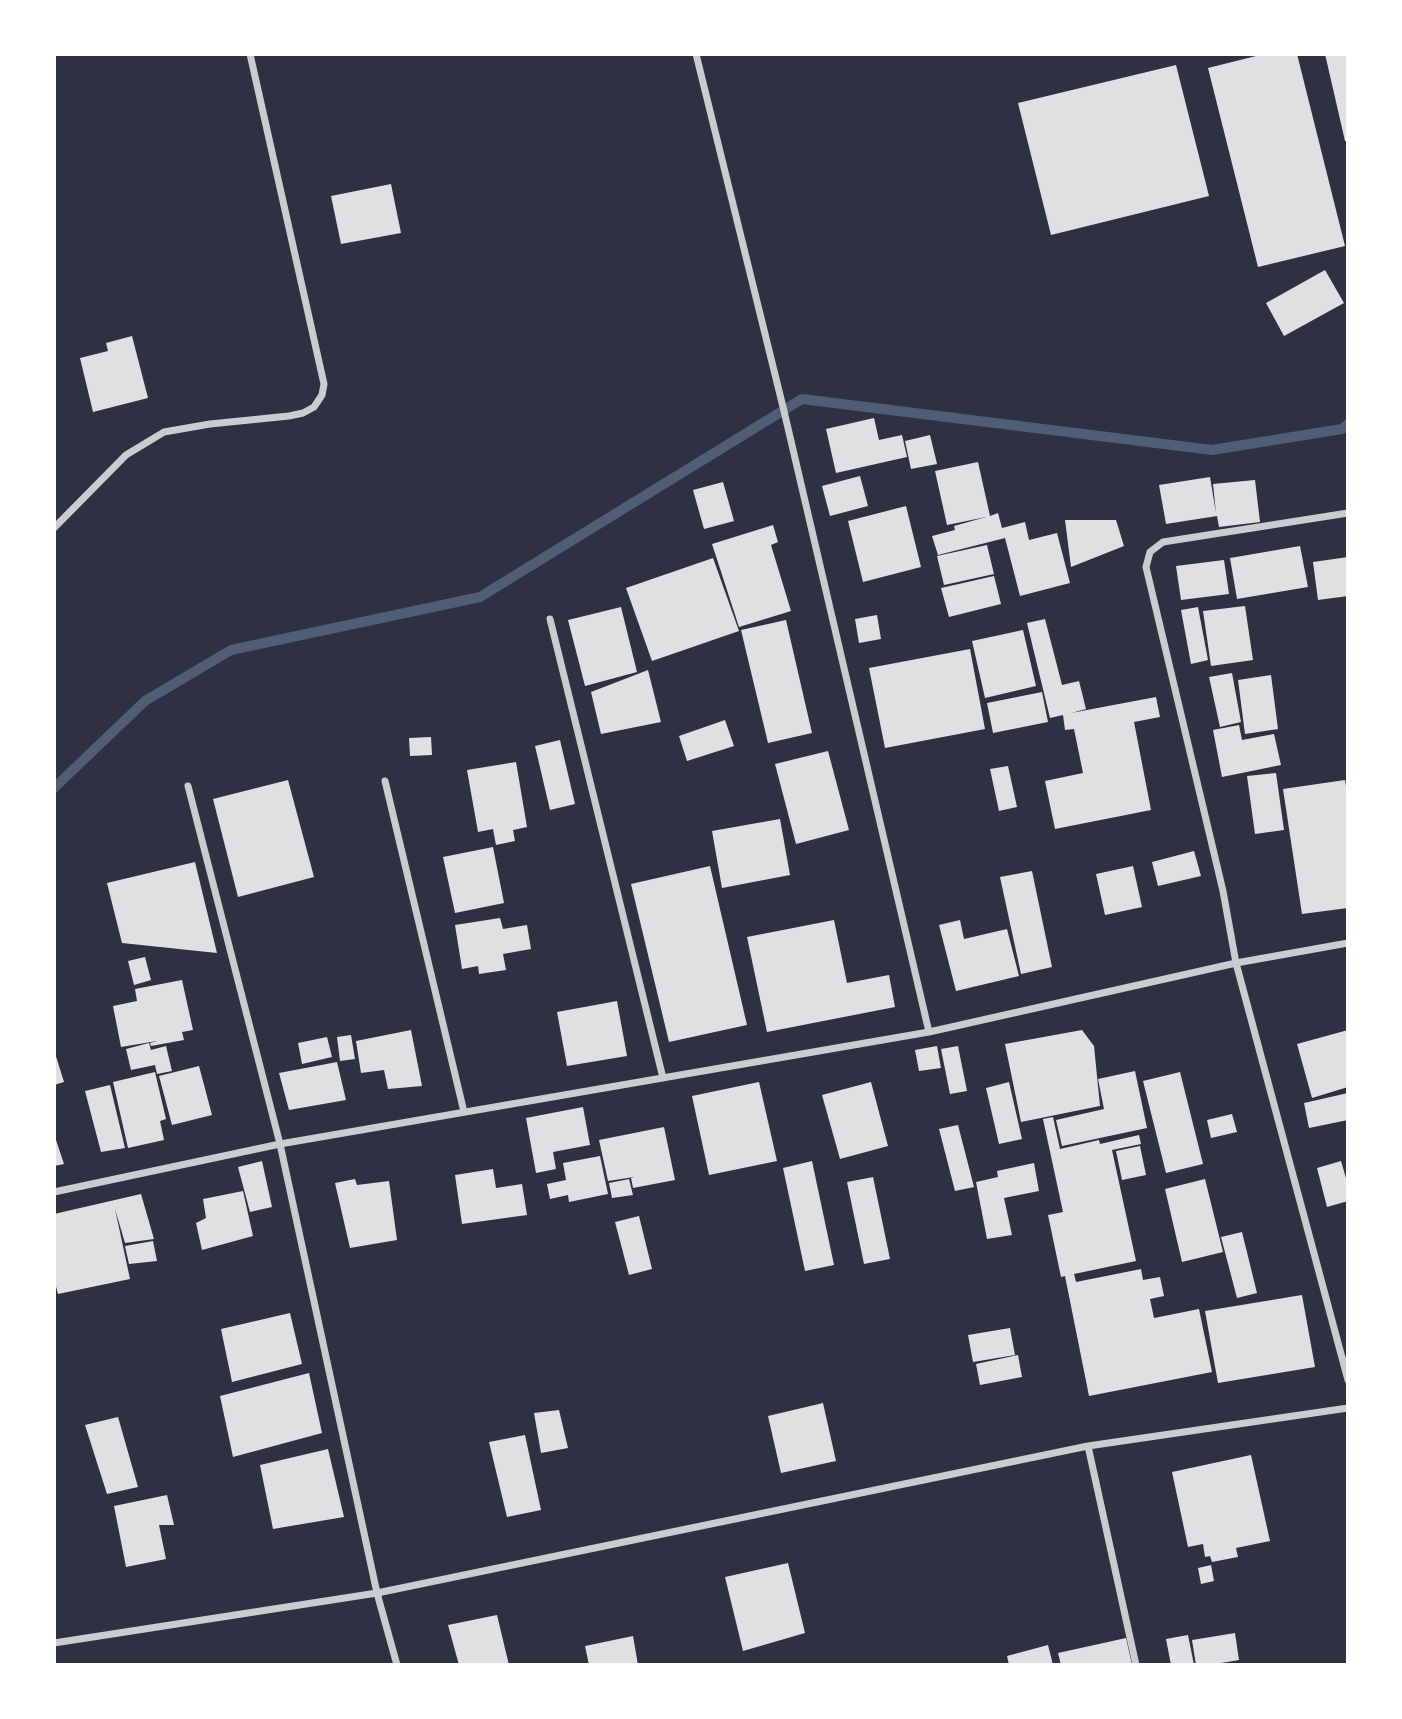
<!DOCTYPE html>
<html>
<head>
<meta charset="utf-8">
<style>
	body { margin:0 }
	#map { position:relative; width:1402px; height:1719px; overflow:hidden; background:#2d3142; font-family:"Golos Text",sans-serif }
	canvas { display:block }
	.frame { position:absolute; inset:0; border:56px solid #fff; pointer-events:none }
</style>
</head>
<body>
<div id="map">
<canvas width="1402" height="1719"></canvas>
<div class="frame"></div>
</div>
<script>
const ctx = document.querySelector('canvas').getContext('2d');
ctx.lineJoin = 'round';
function trace(path, color, width, dash) { ctx.strokeStyle = color; ctx.lineWidth = width; ctx.lineCap = dash ? 'butt' : 'round'; ctx.setLineDash(dash || []); ctx.stroke(path); }
function fill(path, color) { ctx.fillStyle = color; ctx.fill(path, 'evenodd'); }
trace(new Path2D(`
	M54,788L145,701L231,650L480,597L802,399L1212,450L1342,429L1348,424`), '#4f5d75', 10);
fill(new Path2D(`
	M1264,54H1297L1345,246L1258,267L1208,68Z
	M1325,54H1348V141H1345Z
	M1176,65L1209,196L1051,235L1018,103Z
	M391,184L401,233L341,244L331,196Z
	M1325,270L1344,303L1284,336L1266,303Z
	M132,336L148,398L93,412L80,358L108,351L106,343Z
	M874,418L879,440L902,435L907,457L836,473L826,429Z
	M930,435L937,464L911,469L905,441Z
	M978,462L990,516L998,513L1002,528L1025,522L1029,540L1057,533L1070,583L1020,596L1005,538L938,555L932,536L955,530L954,526L986,517L947,525L935,471Z
	M860,476L868,506L830,516L822,486Z
	M1210,477L1216,513L1213,484L1255,480L1260,522L1219,527L1217,516L1166,524L1159,485Z
	M723,482L734,521L704,529L693,490Z
	M906,506L921,567L863,582L848,521Z
	M1065,520H1116L1124,546L1071,567Z
	M773,525L778,542L771,545L791,611L739,627L712,544Z
	M987,545L994,574L944,585L937,556Z
	M1300,546L1308,587L1237,599L1230,558Z
	M1348,557V596L1318,600L1313,562Z
	M713,558L739,631L652,661L626,588Z
	M1224,560L1229,594L1181,600L1176,566Z
	M994,576L1001,604L949,617L941,588Z
	M1245,606L1253,660L1211,666L1203,611Z
	M621,607L637,672L585,686L568,620Z
	M1198,607L1208,660L1191,664L1181,610Z
	M877,615L881,639L859,643L855,619Z
	M1045,619L1062,685L1079,681L1086,709L1071,713L1156,697L1160,717L1134,722L1151,810L1055,829L1045,781L1083,773L1074,729L1065,730L1063,715L1050,718L1027,623Z
	M786,620L812,733L768,743L741,630Z
	M1023,630L1036,686L985,698L972,641Z
	M970,649L985,729L885,748L869,668Z
	M648,670L661,722L601,734L591,692Z
	M1232,673L1241,722L1220,727L1209,677Z
	M1271,675L1278,729L1245,734L1238,680Z
	M1042,692L1048,722L993,733L987,703Z
	M725,720L734,746L687,761L679,736Z
	M1239,725L1242,740L1274,734L1281,765L1222,777L1213,730Z
	M431,737L432,755L410,756L409,738Z
	M560,740L575,804L550,810L535,746Z
	M828,751L849,830L796,844L775,764Z
	M516,762L527,827L513,830L515,841L496,845L493,829L478,832L467,770Z
	M1008,766L1017,807L999,811L990,769Z
	M1276,773L1284,830L1255,834L1247,776Z
	M288,780L314,877L238,897L213,799Z
	M1345,780L1348,798V908L1302,914L1283,789Z
	M780,819L790,875L722,888L712,831Z
	M493,847L504,903L455,913L443,857Z
	M1194,851L1201,876L1158,886L1152,862Z
	M195,862L217,953L122,943L107,883Z
	M710,866L747,1025L669,1042L631,884Z
	M1133,866L1142,907L1105,915L1096,874Z
	M1032,871L1052,967L1021,974L1000,877Z
	M500,918L503,929L527,925L531,949L503,954L506,970L479,974L478,966L462,969L455,925Z
	M834,920L847,983L889,975L895,1007L767,1032L747,937Z
	M960,920L964,939L1007,929L1019,976L956,991L939,925Z
	M145,957L151,980L134,985L128,961Z
	M182,980L193,1030L182,1032L184,1040L151,1046L150,1043L157,1041L121,1047L113,1006L137,1001L135,989Z
	M617,1001L627,1056L567,1066L557,1012Z
	M411,1030L422,1086L388,1089L384,1070L361,1073L356,1041Z
	M1082,1030L1094,1046L1100,1106L1021,1122L1005,1044Z
	M1348,1030V1087L1312,1098L1297,1044Z
	M351,1035L355,1059L340,1061L337,1037Z
	M327,1037L332,1057L302,1064L298,1043Z
	M149,1043L151,1050L166,1046L172,1071L157,1074L155,1065L131,1070L126,1049Z
	M937,1046L941,1068L919,1071L915,1050Z
	M958,1046L967,1091L950,1094L941,1049Z
	M54,1050L64,1082L54,1085Z
	M337,1062L346,1100L289,1110L279,1073Z
	M199,1066L212,1115L172,1125L159,1076Z
	M1135,1071L1147,1128L1062,1146L1056,1120L1104,1109L1098,1079Z
	M155,1072L166,1119L160,1121L164,1140L128,1148L113,1082Z
	M1180,1072L1203,1164L1166,1173L1143,1081Z
	M759,1082L777,1161L709,1175L692,1096Z
	M871,1082L888,1146L840,1159L822,1095Z
	M1009,1082L1022,1139L999,1144L986,1088Z
	M110,1085L125,1148L101,1152L85,1091Z
	M1348,1093V1120L1309,1128L1304,1103Z
	M583,1107L590,1145L553,1152L556,1169L536,1173L526,1118Z
	M1232,1114L1237,1132L1211,1138L1207,1120Z
	M1053,1117L1060,1149L1099,1140L1100,1144L1139,1135L1141,1144L1112,1150L1136,1261L1074,1274L1076,1282L1141,1269L1143,1280L1160,1277L1164,1296L1150,1299L1154,1318L1199,1309L1212,1372L1089,1396L1065,1276L1061,1277L1048,1215L1063,1212L1043,1119Z
	M958,1125L974,1187L955,1191L939,1129Z
	M664,1127L675,1180L633,1188L631,1178L634,1177L608,1181L599,1140Z
	M54,1134L64,1164L54,1166Z
	M1140,1146L1146,1175L1122,1180L1116,1151Z
	M600,1156L608,1194L569,1202L568,1195L550,1199L547,1184L566,1180L563,1163Z
	M262,1161L272,1207L250,1212L238,1167Z
	M812,1161L834,1265L805,1271L783,1168Z
	M1341,1161L1348,1185V1201L1327,1207L1317,1168Z
	M1034,1163L1039,1191L1004,1198L1012,1235L987,1239L976,1182L998,1177L997,1171Z
	M493,1169L496,1188L522,1184L527,1215L462,1224L455,1175Z
	M873,1177L890,1259L864,1264L847,1182Z
	M355,1179L357,1185L389,1181L397,1240L350,1248L335,1183Z
	M629,1179L633,1195L612,1198L609,1183Z
	M1205,1179L1223,1252L1182,1262L1165,1189Z
	M243,1191L253,1236L202,1250L196,1223L206,1218L203,1199Z
	M141,1194L154,1239L125,1243L115,1209L130,1279L58,1294L54,1279V1214Z
	M639,1216L652,1269L629,1275L615,1222Z
	M1242,1232L1257,1293L1237,1298L1221,1237Z
	M153,1241L157,1261L129,1264L125,1246Z
	M1302,1295L1315,1367L1218,1383L1205,1311Z
	M290,1313L302,1364L232,1382L221,1329Z
	M1010,1328L1015,1355L973,1362L968,1335Z
	M1018,1355L1022,1377L980,1385L976,1364Z
	M309,1373L322,1433L233,1457L220,1396Z
	M823,1403L836,1461L781,1473L768,1416Z
	M559,1410L568,1448L541,1453L534,1413Z
	M118,1417L138,1487L107,1494L85,1425Z
	M525,1435L541,1510L507,1517L489,1442Z
	M328,1449L344,1517L273,1529L260,1465Z
	M1251,1455L1270,1541L1236,1548L1238,1557L1212,1562L1210,1556L1205,1557L1203,1544L1188,1547L1172,1472Z
	M167,1495L174,1525H159L166,1559L126,1567L114,1506Z
	M788,1563L805,1633L743,1651L725,1577Z
	M1211,1565L1214,1581L1201,1584L1198,1568Z
	M497,1615L509,1665H459L448,1625Z
	M1235,1633L1239,1660L1209,1665H1196L1192,1640Z
	M1188,1635L1194,1665H1171L1166,1639Z
	M633,1636L638,1665H589L585,1646Z
	M1126,1638L1132,1665H1061L1058,1653Z
	M1048,1645L1053,1665H1009L1007,1656Z`), '#e0e0e3');
trace(new Path2D(`
	M696,54L784,411L929,1032
	M1348,513L1163,542L1150,552L1146,567L1223,891L1236,963L1348,1380
	M54,528L126,455L164,432L210,424L289,416L303,413L314,407L322,395L324,384L250,54
	M550,619L663,1078
	M385,781L464,1112
	M188,786L280,1144L377,1593L397,1665
	M54,1192L280,1144L929,1032L1236,963L1348,943
	M1088,1446L1136,1665
	M54,1643L377,1593L1088,1446L1348,1408`), '#caccd0', 7);
</script>
</body>
</html>
